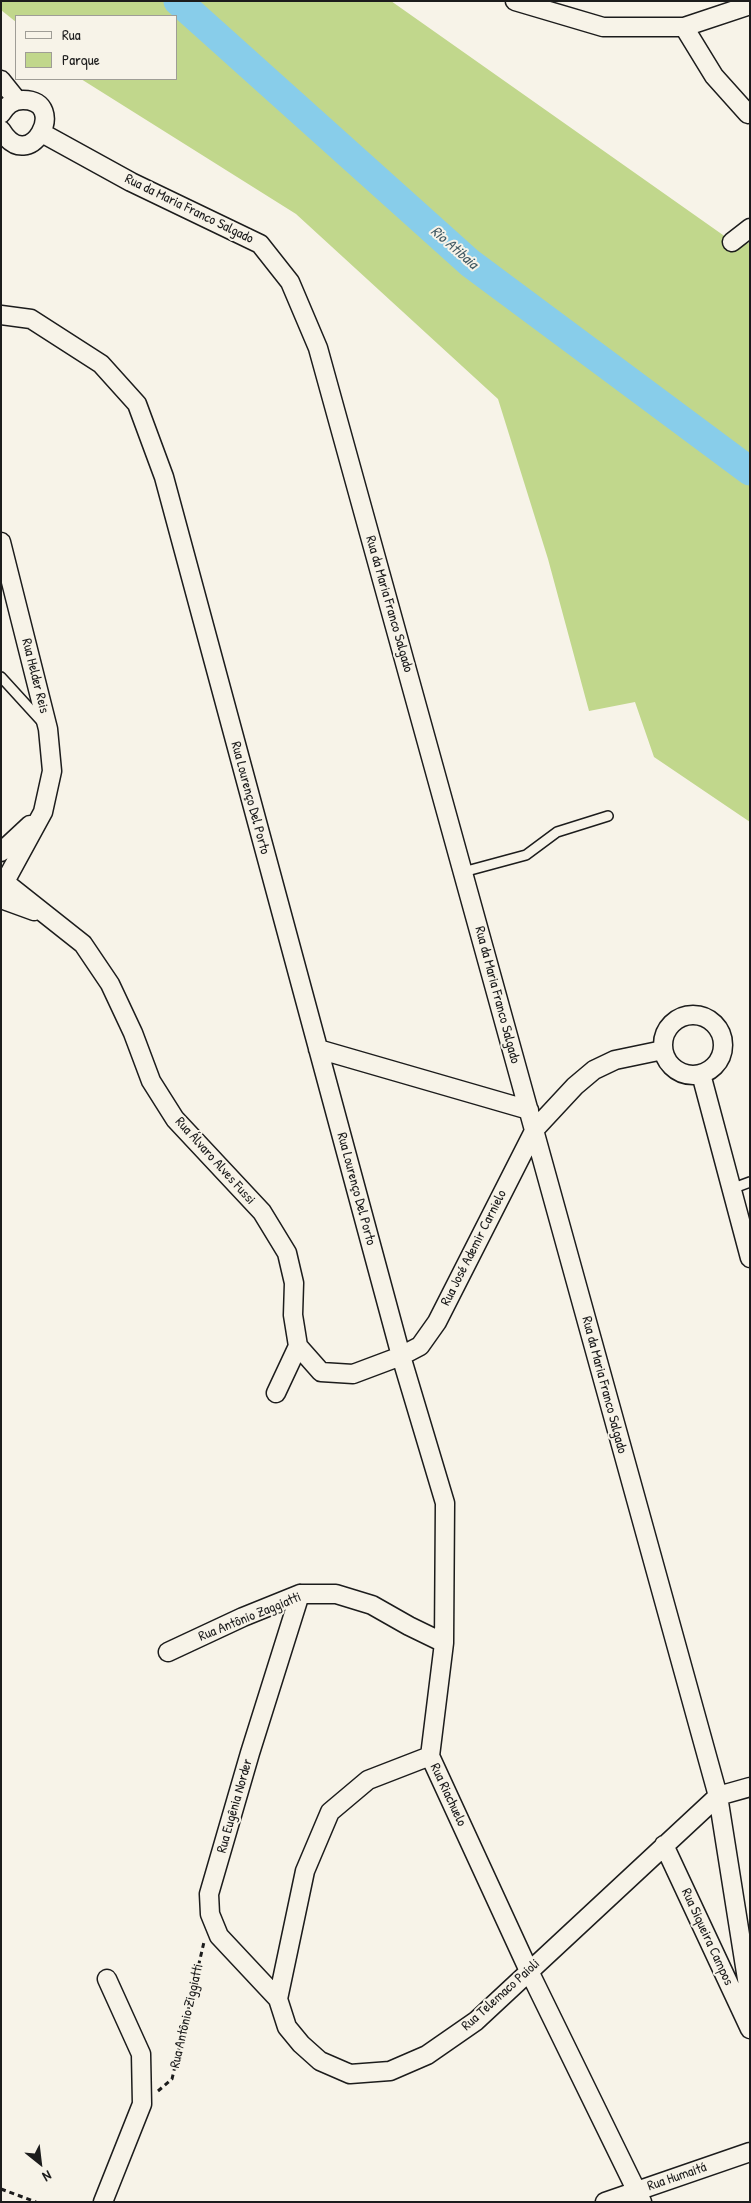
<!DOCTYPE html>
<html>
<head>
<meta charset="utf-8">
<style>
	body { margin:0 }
	#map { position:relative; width:751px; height:2203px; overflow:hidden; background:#f7f3e8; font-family:"Patrick Hand",sans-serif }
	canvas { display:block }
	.frame { position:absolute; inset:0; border:2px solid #1c1c1c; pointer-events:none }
	.legend { position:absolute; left:15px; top:15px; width:162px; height:65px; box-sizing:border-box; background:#f7f3e8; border:1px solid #9f9d96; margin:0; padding:6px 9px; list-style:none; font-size:15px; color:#1c1c1c }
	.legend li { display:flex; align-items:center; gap:10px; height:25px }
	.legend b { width:25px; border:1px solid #9f9d96 }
	.north { position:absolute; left:15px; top:2138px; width:50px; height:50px; -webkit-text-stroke:4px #f7f3e8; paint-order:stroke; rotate:151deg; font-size:14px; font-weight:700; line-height:20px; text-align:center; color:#1c1c1c }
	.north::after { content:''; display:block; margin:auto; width:18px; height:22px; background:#1c1c1c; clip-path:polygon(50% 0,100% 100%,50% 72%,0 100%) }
</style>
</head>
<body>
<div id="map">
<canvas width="751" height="2203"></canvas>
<div class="frame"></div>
<ul class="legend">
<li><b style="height:6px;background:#f7f3e8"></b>Rua</li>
<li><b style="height:14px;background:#c1d78c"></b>Parque</li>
</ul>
<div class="north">N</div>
</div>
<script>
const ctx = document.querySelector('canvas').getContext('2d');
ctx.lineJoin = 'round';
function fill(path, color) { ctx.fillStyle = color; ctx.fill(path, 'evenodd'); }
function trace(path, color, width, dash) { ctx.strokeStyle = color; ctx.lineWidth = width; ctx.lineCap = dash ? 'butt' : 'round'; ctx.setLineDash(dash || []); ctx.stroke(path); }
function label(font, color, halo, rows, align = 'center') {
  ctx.font = font + ' "Patrick Hand",sans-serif'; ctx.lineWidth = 4; ctx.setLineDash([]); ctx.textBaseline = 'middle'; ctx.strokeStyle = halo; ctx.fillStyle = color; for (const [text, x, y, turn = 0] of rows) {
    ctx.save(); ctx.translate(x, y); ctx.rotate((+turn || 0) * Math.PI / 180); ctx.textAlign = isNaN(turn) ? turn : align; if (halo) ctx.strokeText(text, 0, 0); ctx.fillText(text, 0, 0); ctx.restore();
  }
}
fill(new Path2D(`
	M1,1H391L740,247L750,242V822L654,757L635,702L589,711L548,559L498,399L296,214L81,79H176V16H16V22L1,10Z`), '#c1d78c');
trace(new Path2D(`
	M178,1L470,263L750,471`), '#88cdea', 29);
const lane = new Path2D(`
	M1,677L43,723
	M463,872L526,855L557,832L608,816
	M731,1189L750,1182`);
const street = new Path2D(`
	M515,1L603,27H684L750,5
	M684,27L714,76L748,114
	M1,80L17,100
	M1,114C6,106 12,100 23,100C70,100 30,178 1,130
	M42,133L131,182L260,244L290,282L318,348L718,1796L750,1998
	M732,242L750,228
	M1,315L31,319L101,364L137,404L164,477L401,1356L445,1503L444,1643L430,1756L529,1971L642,2202
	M1,542L48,729L52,771L43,812L7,878
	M1,852L30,825
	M6,883L83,944L110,984L133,1033L151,1081L175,1119L262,1212L287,1253L294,1283L293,1315L298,1346L321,1372L353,1374L401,1356L420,1346L437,1322L535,1129L575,1086L594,1070L615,1060L663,1050
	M1,899L34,911
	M663 1045a30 30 0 1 1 60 0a30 30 0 1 1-60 0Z
	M318,1049L529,1110
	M701,1074L750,1258
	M276,1393L298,1346
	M168,1652L243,1617L300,1594H336L372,1605L409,1626L444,1643
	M430,1756L368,1780L330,1812L305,1871L278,1999L287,2027L301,2044L320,2061L350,2074L390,2071L427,2055L476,2021L718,1796L750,1787
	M664,1845L750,2029
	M278,1999L219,1936L210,1914L209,1894L250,1753L300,1594
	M103,2202L142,2104L141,2054L107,1979
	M605,2202L750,2152`);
trace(lane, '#1c1c1c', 12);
trace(street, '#1c1c1c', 21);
trace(new Path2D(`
	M158,2091L172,2079L204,1942
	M1,2189L36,2202`), '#1c1c1c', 3, [5, 4]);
trace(lane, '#f7f3e8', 9);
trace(street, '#f7f3e8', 18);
label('14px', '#1c1c1c', '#f7f3e8', [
	["Rua da Maria Franco Salgado",189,209,26],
	["Rua da Maria Franco Salgado",389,604,74],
	["Rua Helder Reis",35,676,76],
	["Rua Lourenço Del Porto",250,798,75],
	["Rua da Maria Franco Salgado",497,995,75],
	["Rua Álvaro Alves Fussi",215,1161,48],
	["Rua Lourenço Del Porto",356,1189,75],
	["Rua José Ademir Carnielo",474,1248,-63],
	["Rua da Maria Franco Salgado",604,1385,75],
	["Rua Antônio Zaggiatti",250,1617,-22],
	["Rua Riachuelo",448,1795,65],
	["Rua Eugênia Norder",235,1806,-74],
	["Rua Siqueira Campos",707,1937,65],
	["Rua Telemaco Paioli",501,1995,-42],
	["Rua Antônio Ziggiatti",187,2016,-77],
	["Rua Humaitá",677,2177,-19]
]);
label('italic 15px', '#425a64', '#f7f3e8', [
	["Rio Atibaia",454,248,41]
]);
</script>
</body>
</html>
